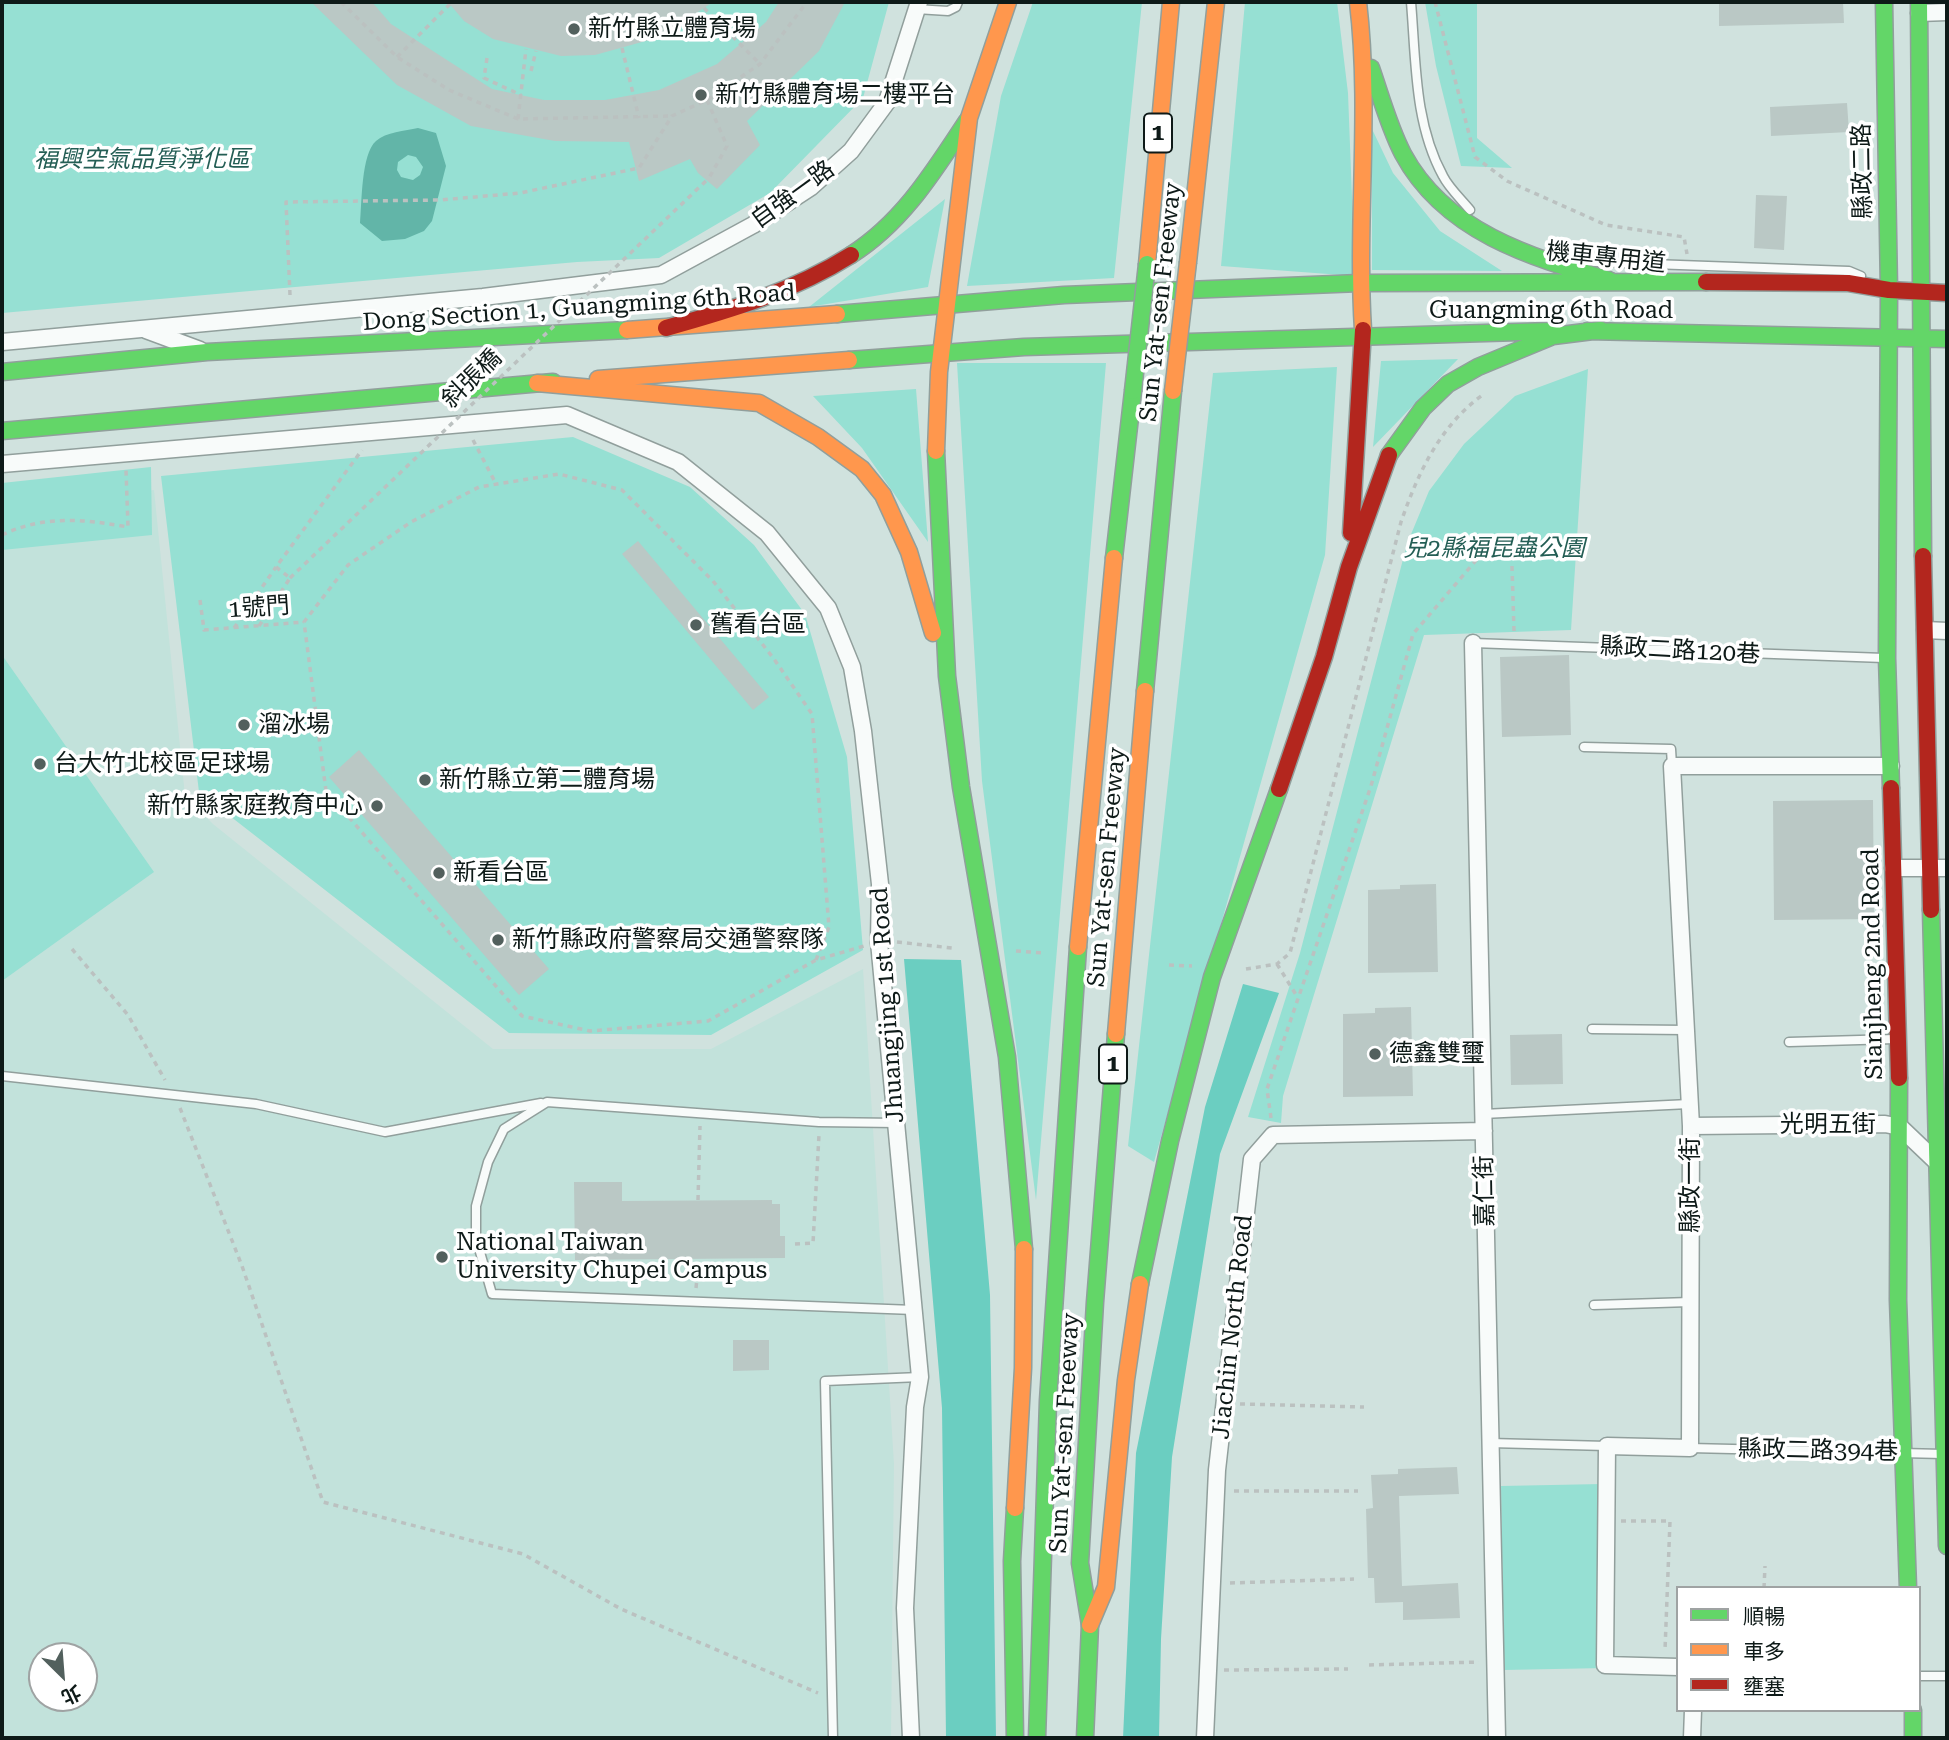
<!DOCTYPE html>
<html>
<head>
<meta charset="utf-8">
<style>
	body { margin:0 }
	#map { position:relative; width:1949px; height:1740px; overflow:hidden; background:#d0e2de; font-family:"Roboto Serif","Noto Sans TC",serif }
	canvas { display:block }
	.frame { position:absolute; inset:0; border:4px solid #0e1a18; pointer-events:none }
	.legend { position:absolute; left:1676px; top:1586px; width:245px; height:126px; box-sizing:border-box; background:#fff; border:2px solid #9fa3a3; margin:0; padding:9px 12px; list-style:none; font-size:21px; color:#0e1a18 }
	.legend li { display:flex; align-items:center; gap:14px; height:35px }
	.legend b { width:35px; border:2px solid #9fa3a3 }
	.north { position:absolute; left:28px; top:1642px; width:70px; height:70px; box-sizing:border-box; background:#fff; border:2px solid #9fa3a3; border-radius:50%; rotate:155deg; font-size:19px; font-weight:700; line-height:28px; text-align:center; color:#0e1a18 }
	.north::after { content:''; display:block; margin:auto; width:24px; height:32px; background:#52605d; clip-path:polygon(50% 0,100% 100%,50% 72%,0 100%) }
</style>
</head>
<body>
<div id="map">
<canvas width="1949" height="1740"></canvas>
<div class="frame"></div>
<ul class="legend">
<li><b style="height:9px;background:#63d668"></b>順暢</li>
<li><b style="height:9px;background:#ff974d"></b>車多</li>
<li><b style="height:9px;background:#b3261e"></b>壅塞</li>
</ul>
<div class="north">北</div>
</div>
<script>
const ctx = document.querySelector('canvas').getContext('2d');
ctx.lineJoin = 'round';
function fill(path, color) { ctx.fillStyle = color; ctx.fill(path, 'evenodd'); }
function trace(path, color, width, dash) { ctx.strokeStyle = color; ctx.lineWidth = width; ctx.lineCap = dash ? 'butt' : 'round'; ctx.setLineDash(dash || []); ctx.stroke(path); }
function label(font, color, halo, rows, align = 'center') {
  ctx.font = font + ' "Roboto Serif","Noto Sans TC",serif'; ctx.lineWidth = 7; ctx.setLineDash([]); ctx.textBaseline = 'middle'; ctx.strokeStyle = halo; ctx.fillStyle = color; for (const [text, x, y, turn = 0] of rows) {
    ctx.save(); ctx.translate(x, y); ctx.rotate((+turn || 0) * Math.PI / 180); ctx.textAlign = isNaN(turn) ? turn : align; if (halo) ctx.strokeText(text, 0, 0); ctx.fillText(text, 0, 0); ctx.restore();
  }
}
fill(new Path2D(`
	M154,490L185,796L213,824L493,1049H711L863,969L894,1464L891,1738H2V507ZM42,1656H84V1698H42Z`), '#c2e2db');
fill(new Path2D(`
	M2,2H889L863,98L770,193L659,258L577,262L2,313Z
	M1033,2H1142L1114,278L967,286L1001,96Z
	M1245,2H1337L1348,93L1355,276L1221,266Z
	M1425,2H1477V138L1512,168L1461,166L1436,66Z
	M1372,129L1393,173L1440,231L1502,271L1372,270Z
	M945,199L928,287L809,307Z
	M1458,359L1373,447L1381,361Z
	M957,363H1106L1036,1200L982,781Z
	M1337,367L1325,555L1154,1162L1128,1146L1213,373Z
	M1588,369L1571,630L1424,635L1283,1096L1281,1123L1248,1117L1300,953L1407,544L1429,491L1464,444L1515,396Z
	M916,389L928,542L862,448L813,396Z
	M573,437L690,487L754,545L805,614L847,757L863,950L711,1035L509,1033L199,792L161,476Z
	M151,467L152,535L2,550V483Z
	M2,655L154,872L2,981Z
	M1602,1484L1605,1668L1504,1670L1501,1486Z`), '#96e0d3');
fill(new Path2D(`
	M904,959L961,960L990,1295L996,1738H946L942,1408Z
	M1243,984L1279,993L1220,1154L1172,1457L1161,1639L1159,1738H1123L1136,1453L1205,1107Z`), '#6bcec1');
fill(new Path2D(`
	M418,128L436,133L446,166L432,221L424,231L405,239L382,241L360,223C362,203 361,154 376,141C386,132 405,131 418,128ZM408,155L416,157L423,167L420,175L413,180L401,177L397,170L398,162Z`), '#62b5a8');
fill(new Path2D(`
	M311,2H372L391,24L492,89L544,100H605L659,90L717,64L766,22L779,2H845L819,51L747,121L760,145L717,189L698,173L690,159L639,181L629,142L555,141L471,126L397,85Z
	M448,2H713L660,37L595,55L561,56L493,39L464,21Z
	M1719,2H1843L1844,23L1719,26Z
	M1847,103L1849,132L1771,136L1770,107Z
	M1756,195L1787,196L1784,250L1754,248Z
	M638,541L769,697L753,710L622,554Z
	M1569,655L1571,735L1502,737L1500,657Z
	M359,750L549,969L519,995L329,777Z
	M1873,800L1874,919L1774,920L1773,801Z
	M1436,884L1438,972L1368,973V890L1400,889V885Z
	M1411,1007L1413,1096L1343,1097V1014L1375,1013V1008Z
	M1562,1034L1563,1084L1511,1085L1510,1035Z
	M574,1182H622V1201L772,1200V1204H780V1236H785V1258L575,1260Z
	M733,1340H769V1370L733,1371Z
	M1457,1467L1459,1494L1399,1496L1402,1586L1458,1583L1460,1618L1403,1620V1602L1375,1603L1374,1578H1368L1366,1509L1373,1508L1371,1475L1398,1474V1469Z`), '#bac8c5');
const lane = new Path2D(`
	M1411,2C1416,60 1414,123 1443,176C1449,188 1461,199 1470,210
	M916,9L948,11L956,7L958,2
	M1595,262L1849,271L1861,276
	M1473,643L1884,658
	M1584,747L1671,749L1672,766
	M1592,1029L1685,1030
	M1789,1042L1895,1039
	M2,1076L256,1104L385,1132L541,1103
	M1483,1114L1689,1104
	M897,1123L819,1122L547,1102L504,1129L488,1162L476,1206V1238L492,1294L914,1310
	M1594,1305L1690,1302
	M1490,1443L1607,1446
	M1690,1448L1943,1454
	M1919,1676H1947
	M833,1738L825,1381L920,1377`);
const street = new Path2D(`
	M1919,13L1947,12
	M146,330L200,350
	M2,342L483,297L661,275L753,225L811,187L851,151L887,102L919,2
	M2,464L567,415L678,462L767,533L828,608L852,667L863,731L880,884L879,942L920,1377L915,1407L905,1608L911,1738
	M1925,630L1947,631
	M1473,643L1497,1738
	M1893,868H1947
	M1691,1126L1885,1124L1900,1127L1942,1167
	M1678,1667L1605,1665L1607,1446L1690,1448L1691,1126L1672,766H1891
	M1205,1738L1217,1470L1252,1159L1273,1135L1484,1131
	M1692,1738L1693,1710`);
const fast = new Path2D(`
	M1884,2L1889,290L1887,658L1891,788
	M1919,2L1923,556
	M1371,68C1381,97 1389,127 1403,154C1445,232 1530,257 1609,280
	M851,255C903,222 934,171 967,121
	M837,314L1064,295L1360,283L1706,282
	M1587,331L1947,339
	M849,360L1024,347L1552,331
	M2,372L207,352L627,330
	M2,431L553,382
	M936,451L947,676L961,787L1007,1057L1024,1249
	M1389,455L1423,408L1448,384L1478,367L1553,336L1601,330
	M1114,558L1133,391
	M1145,691L1173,391
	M1931,910L1947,1546
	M1899,1078L1898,1300L1908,1588
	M1140,1284L1170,1141L1212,977L1279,789
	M1015,1508L1012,1561L1015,1738
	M1913,1710V1738
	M1037,1738L1048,1401L1078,947
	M1085,1738L1090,1625L1080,1563L1095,1302L1116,1034`);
const slow = new Path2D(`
	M1358,2C1371,111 1356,221 1363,330
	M1188,262L1216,2
	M1147,264L1171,2
	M627,330L837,314
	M598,379L849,360
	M537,383L759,403L818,437L862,469L883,495L909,552L933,633
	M936,451L939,372L969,118L1008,2
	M1078,947L1114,558
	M1116,1034L1145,691
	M1015,1508L1023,1368L1024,1249
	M1090,1625L1106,1587L1126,1380L1140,1284`);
const jam = new Path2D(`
	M1706,282L1848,283L1889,290L1947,293
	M666,328C731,310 794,291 851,255
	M1351,533L1363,330
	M1923,556L1931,910
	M1891,788L1899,1078
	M1279,789L1324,657L1349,567L1389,455`);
trace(lane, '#919f9c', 11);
trace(street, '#919f9c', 19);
trace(fast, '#919f9c', 19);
trace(slow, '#919f9c', 19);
trace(jam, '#919f9c', 19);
trace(new Path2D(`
	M341,2L397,57L449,90L518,119L672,116
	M1435,2L1475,157L1507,181L1606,225L1684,237L1687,254
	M704,8L760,64
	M622,48L639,118
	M397,57L450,4
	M487,58L484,78L521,95
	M531,71L536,51
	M707,100L727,146L709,178
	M518,119L526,49
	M290,295L286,202L440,200L520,193L639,168L672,116L707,100L760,64L807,2
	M473,440L495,482
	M2,535C44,515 83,519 128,527L126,470
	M1512,566L1514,631
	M200,600L204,630L304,622
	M259,626L290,578L276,567L362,450
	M234,628L276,567
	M897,942L952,948
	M72,949L128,1015L165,1080
	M1016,951L1043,953
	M816,960L829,927L812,714L774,659L713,581L622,490L559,474L479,487L411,522L348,565L304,622L326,791L522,1016L590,1031L708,1021L816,960L864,946
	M1277,964L1298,998
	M1169,965L1192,966
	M1246,969L1277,964L1290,953L1401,522C1418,473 1440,425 1484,394
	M180,1108L242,1266L323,1502L523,1554L621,1609L818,1693
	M1271,1118L1267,1089L1371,786L1413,634L1478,558
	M698,1200L700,1126
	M795,1244L813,1243L819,1135
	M696,1288L699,1259
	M1240,1404L1364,1407
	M1234,1491H1358
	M1621,1521H1670L1665,1650
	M1230,1583L1354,1579
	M1764,1588L1765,1566
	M1369,1665L1479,1662
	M1224,1670L1348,1669`), '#bbc1c0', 3.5, [5, 5]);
trace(lane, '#f8fbfa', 8);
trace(street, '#f8fbfa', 16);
trace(fast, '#63d668', 16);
trace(slow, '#ff974d', 16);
trace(jam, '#b3261e', 16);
const fastBridge = new Path2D(`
	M1133,391L1147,264`);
const slowBridge = new Path2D(`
	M1173,391L1188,262`);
trace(fastBridge, '#919f9c', 19, []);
trace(slowBridge, '#919f9c', 19, []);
trace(new Path2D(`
	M290,578L709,178`), '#bbc1c0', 3.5, [5, 5]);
trace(fastBridge, '#63d668', 16);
trace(slowBridge, '#ff974d', 16);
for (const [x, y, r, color] of [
	[574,29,7,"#52605d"],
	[701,95,7,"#52605d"],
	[696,625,7,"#52605d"],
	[244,725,7,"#52605d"],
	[40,764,7,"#52605d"],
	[425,780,7,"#52605d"],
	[377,806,7,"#52605d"],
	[439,873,7,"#52605d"],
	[498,940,7,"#52605d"],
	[1375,1054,7,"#52605d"],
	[442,1257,7,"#52605d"]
]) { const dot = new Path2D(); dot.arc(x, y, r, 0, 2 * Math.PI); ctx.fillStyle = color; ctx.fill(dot); trace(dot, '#fff', 2.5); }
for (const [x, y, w] of [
	[1158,133,28],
	[1113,1064,28]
]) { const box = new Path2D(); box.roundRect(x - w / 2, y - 19.5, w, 39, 5); ctx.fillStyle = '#fff'; ctx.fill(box); trace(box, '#0e1a18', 2); }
label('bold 23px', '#0e1a18', null, [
	["1",1158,133],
	["1",1113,1064]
]);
label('24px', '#0e1a18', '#fff', [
	["新竹縣立體育場",588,29],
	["新竹縣體育場二樓平台",715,95],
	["舊看台區",710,625],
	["溜冰場",258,725],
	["台大竹北校區足球場",54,764],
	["新竹縣立第二體育場",439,780],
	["新竹縣家庭教育中心",363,806,"right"],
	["新看台區",453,873],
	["新竹縣政府警察局交通警察隊",512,940],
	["德鑫雙璽",1389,1054],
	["National Taiwan",456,1243],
	["University Chupei Campus",456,1271]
], 'left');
label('italic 24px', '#245e55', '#fff', [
	["福興空氣品質淨化區",142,160],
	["兒2縣福昆蟲公園",1494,549]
]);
label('24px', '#0e1a18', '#fff', [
	["縣政二路",1863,171,-91],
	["自強一路",793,195,-36],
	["機車專用道",1606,258,6],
	["Sun Yat-sen Freeway",1161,302,-84],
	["Dong Section 1, Guangming 6th Road",579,308,-4],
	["Guangming 6th Road",1551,311],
	["斜張橋",472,379,-44],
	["1號門",259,608,-4],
	["縣政二路120巷",1680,651,3],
	["Sun Yat-sen Freeway",1107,867,-85],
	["Sianjheng 2nd Road",1873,964,-91],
	["Jhuangjing 1st Road",888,1005,-94],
	["光明五街",1828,1125],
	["縣政一街",1691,1185,-90],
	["嘉仁街",1485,1191,-91],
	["Jiachin North Road",1233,1327,-84],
	["Sun Yat-sen Freeway",1065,1433,-87],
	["縣政二路394巷",1818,1451,1]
]);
</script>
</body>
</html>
